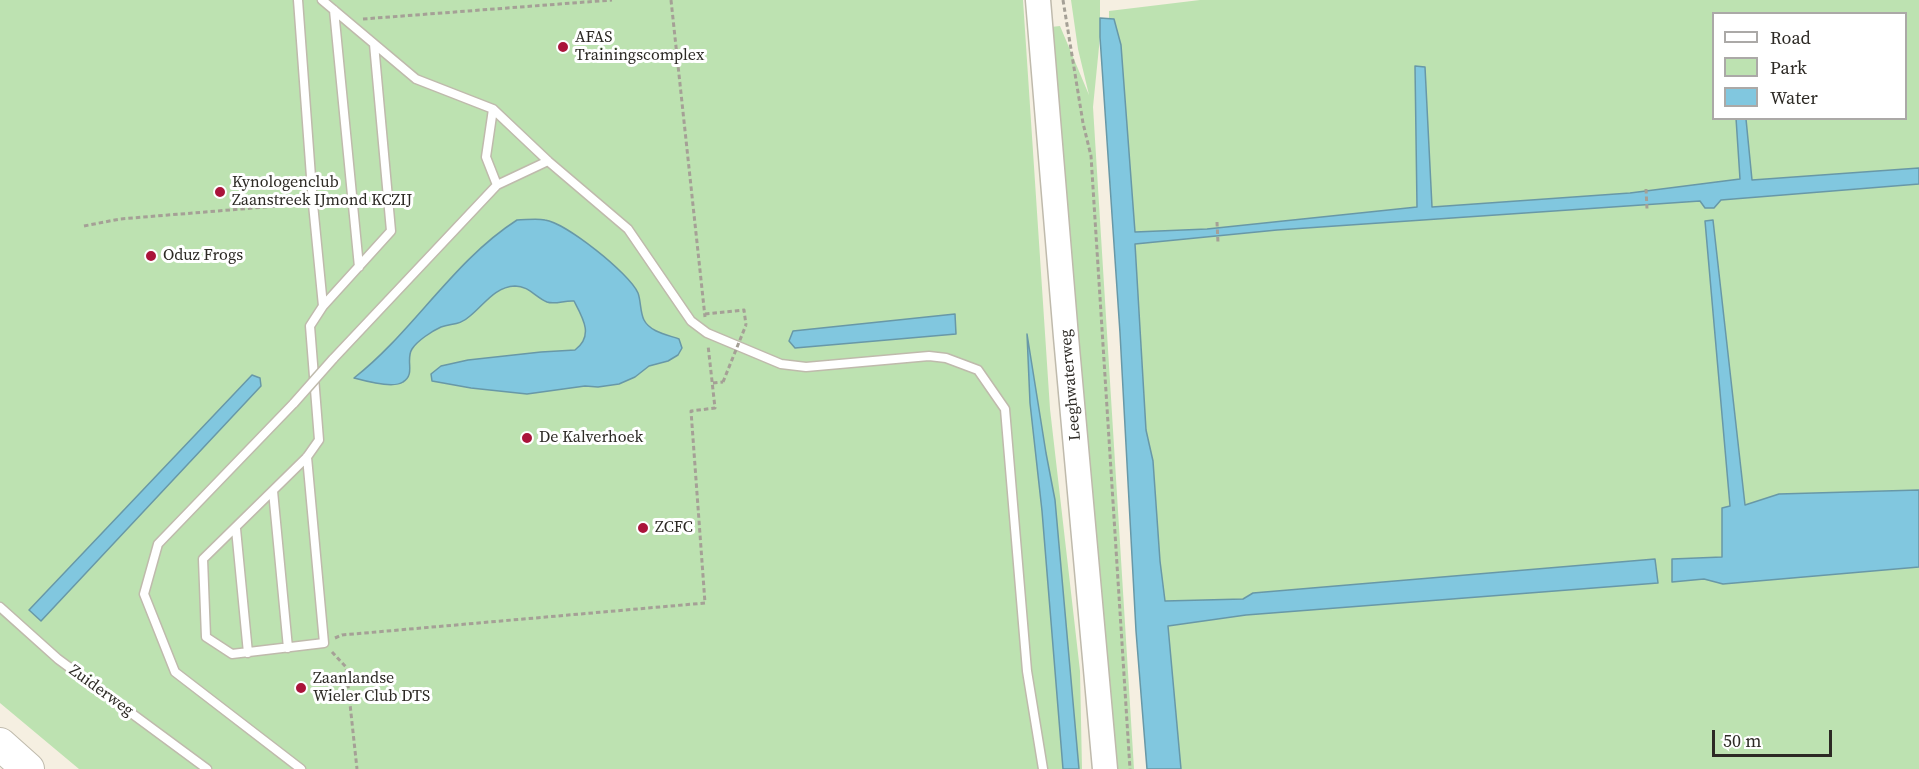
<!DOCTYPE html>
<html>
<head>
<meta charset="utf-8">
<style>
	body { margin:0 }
	#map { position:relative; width:1919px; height:769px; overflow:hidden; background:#f5efe1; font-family:"Source Serif 4",serif }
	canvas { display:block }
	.legend { position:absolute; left:1712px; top:12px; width:195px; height:108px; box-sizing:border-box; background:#fff; border:2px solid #aba9a7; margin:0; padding:8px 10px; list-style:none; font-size:18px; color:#2c2924 }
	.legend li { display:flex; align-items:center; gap:12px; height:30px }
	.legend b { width:30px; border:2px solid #aba9a7 }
	.scale { position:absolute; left:1712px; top:730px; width:120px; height:27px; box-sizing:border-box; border:3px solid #2c2924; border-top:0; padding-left:8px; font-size:18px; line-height:21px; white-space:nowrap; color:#2c2924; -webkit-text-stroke:4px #fff; paint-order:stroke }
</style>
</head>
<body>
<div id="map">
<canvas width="1919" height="769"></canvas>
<ul class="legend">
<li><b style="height:8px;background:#fff"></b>Road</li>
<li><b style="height:16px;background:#bde2b1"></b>Park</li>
<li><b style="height:16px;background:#81c7df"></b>Water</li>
</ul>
<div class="scale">50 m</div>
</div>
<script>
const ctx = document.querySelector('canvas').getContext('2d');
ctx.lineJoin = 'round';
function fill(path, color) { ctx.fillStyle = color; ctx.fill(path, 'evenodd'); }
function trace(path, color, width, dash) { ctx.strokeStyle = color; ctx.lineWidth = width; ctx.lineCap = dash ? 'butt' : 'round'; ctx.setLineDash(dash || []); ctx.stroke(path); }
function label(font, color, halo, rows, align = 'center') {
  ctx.font = font + ' "Source Serif 4",serif'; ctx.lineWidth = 6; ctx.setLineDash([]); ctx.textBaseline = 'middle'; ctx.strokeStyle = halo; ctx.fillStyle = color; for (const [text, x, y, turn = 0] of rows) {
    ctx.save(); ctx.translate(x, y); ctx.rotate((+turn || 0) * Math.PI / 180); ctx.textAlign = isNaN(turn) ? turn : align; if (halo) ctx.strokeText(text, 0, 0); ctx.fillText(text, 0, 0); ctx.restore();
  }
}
fill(new Path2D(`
	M0,0H1023L1050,409L1080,671L1082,769H79L0,703Z
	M1071,0H1100V37L1093,107L1134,769H1113L1074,331L1062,143L1051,27L1060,26L1089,95L1078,49Z
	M1200,0H1919V168L1752,180L1746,119L1906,118V14H1714V118L1736,119L1741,179L1630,193L1431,207L1425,67L1415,66L1417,207L1207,229L1135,232L1114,19L1109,18V11Z
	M1919,184V490L1779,494L1745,505L1713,220L1705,221L1730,506L1722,508V557L1672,559V581L1704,579L1723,584L1919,567V769H1181L1168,626L1246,615L1658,582L1655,559L1253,593L1243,599L1165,601L1160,561L1153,461L1146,430L1135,244L1277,230L1700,201L1705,208H1714L1720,200Z`), '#bde2b1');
const water = new Path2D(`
	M1100,18L1114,19L1121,45L1135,232L1207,229L1417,207L1415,66L1425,67L1432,207L1630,193L1740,179L1736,118L1746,119L1752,180L1919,168V184L1721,200L1714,208H1705L1700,201L1277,230L1135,244L1146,430L1153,461L1160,561L1165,601L1243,599L1253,593L1655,559L1658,583L1246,615L1168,626L1181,769H1147L1136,631L1120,333L1100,37Z
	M517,220C526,220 536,218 545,220C566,223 629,273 638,293C641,301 640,312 644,320C650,332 668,335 679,339L682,348L678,355L668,361L649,366L635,377L619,384L598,387L585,386L527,394L471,388L432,381L431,374L441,366L468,360L541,352L575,350C594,336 583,318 574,301C565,300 555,305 547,302C535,297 529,286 515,286C494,287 484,305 470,316C459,326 452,323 441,327C432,331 417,341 412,349C405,360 416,374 403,382C393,389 365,381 354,378C413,332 453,261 517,220Z
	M1713,220L1745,505L1779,494L1919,490V567L1723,584L1704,579L1672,582V559L1722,557V508L1730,506L1705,221Z
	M955,314L956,334L795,348L789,341L793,331Z
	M1027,334L1046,453L1055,500L1079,769H1063L1042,511L1030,403Z
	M252,375L260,378L261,386L41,621L29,610Z`);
fill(water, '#81c7df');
trace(water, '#6898a7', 1.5);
const service = new Path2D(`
	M298,0L313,204L323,306L310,326L319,440L307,457L203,559L206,637L232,654L324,643L307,457
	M322,0L416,79L493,109L548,161L628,229L691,321L707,333L781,364L806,367L929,356L946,358L978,370L1005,409L1027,671L1043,769
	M334,10L359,267
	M493,109L486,157L497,185
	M323,306L391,231L374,44
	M333,359L497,185L548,161
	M294,403L158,544L144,594L175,672L301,769
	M273,491L288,648
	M236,529L248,653
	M0,607L58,659L207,769`);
const secondary = new Path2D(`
	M1038,0L1066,337L1105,769`);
const motorway = new Path2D(`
	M0,744L28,769`);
trace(service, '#bfbaac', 11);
trace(secondary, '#bfbaac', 27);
trace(motorway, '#bfbaac', 34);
trace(new Path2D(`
	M671,0L705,317
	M1063,0L1083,123L1091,156L1130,769
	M363,19L612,0
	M1646,189L1647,209
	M1217,222L1218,243
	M84,226L120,219L302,204
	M705,314L744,310L746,325
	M713,383L723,382
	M335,638L342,635L705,603L691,411L715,408L708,345
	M332,652L346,667L357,769`), '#a5a096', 3, [4.5, 3]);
trace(service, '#fff', 8);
trace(secondary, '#fff', 24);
trace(motorway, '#fff', 32);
const serviceBridge = new Path2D(`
	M294,403L333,359`);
trace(serviceBridge, '#bfbaac', 11, []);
trace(new Path2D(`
	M723,382L746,325`), '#a5a096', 3, [4.5, 3]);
trace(serviceBridge, '#fff', 8);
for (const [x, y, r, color] of [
	[563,47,6,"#aa143a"],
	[220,192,6,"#aa143a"],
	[151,256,6,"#aa143a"],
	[527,438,6,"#aa143a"],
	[643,528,6,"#aa143a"],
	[301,688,6,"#aa143a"]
]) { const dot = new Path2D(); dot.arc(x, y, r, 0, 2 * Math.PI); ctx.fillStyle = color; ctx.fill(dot); trace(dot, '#fff', 2); }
label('16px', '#2c2924', '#fff', [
	["AFAS",575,38],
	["Trainingscomplex",575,56],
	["Kynologenclub",232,183],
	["Zaanstreek IJmond KCZIJ",232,201],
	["Oduz Frogs",163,256],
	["De Kalverhoek",539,438],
	["ZCFC",655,528],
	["Zaanlandse",313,679],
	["Wieler Club DTS",313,697]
], 'left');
label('16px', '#2c2924', '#fff', [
	["Leeghwaterweg",1071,385,-95],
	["Zuiderweg",101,691,36]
]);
</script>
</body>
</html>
